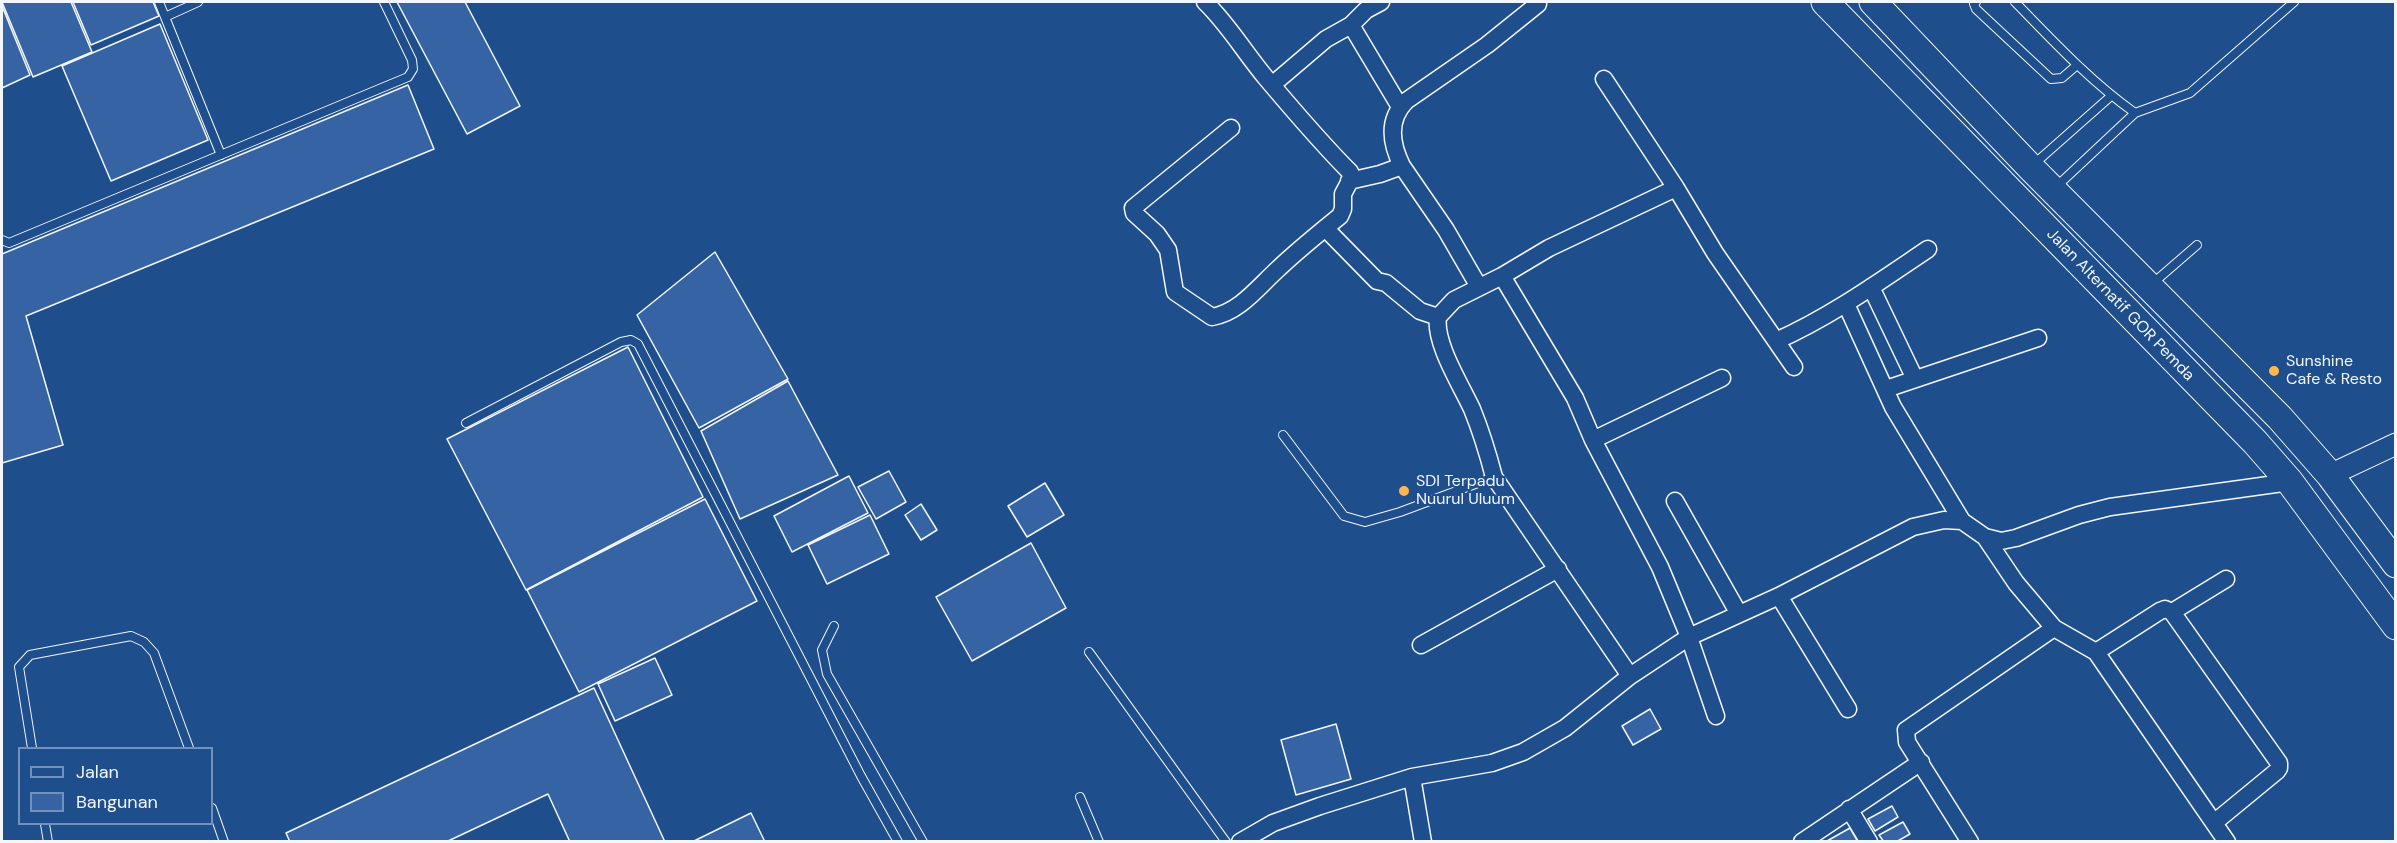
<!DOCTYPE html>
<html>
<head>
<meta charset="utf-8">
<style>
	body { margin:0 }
	#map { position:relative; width:2397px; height:843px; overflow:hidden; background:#1f4e8c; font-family:"DM Sans",sans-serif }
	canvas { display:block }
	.frame { position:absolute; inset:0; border:3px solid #f2f6ff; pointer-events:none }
	.legend { position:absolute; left:18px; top:747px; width:195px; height:78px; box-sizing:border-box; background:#1f4e8c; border:2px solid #7391ba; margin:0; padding:8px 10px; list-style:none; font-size:18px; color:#f2f6ff }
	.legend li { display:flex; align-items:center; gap:12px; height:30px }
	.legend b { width:30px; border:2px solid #7391ba }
</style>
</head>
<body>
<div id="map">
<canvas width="2397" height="843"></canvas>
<div class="frame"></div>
<ul class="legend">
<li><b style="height:8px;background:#1f4e8c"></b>Jalan</li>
<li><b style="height:16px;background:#3563a3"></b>Bangunan</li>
</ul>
</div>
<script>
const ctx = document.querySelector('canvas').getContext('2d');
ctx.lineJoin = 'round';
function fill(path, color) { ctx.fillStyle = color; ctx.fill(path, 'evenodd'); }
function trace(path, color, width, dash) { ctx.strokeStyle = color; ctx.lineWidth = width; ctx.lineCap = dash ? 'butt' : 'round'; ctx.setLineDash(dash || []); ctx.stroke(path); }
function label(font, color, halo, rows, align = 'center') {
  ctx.font = font + ' "DM Sans",sans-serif'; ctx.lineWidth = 4.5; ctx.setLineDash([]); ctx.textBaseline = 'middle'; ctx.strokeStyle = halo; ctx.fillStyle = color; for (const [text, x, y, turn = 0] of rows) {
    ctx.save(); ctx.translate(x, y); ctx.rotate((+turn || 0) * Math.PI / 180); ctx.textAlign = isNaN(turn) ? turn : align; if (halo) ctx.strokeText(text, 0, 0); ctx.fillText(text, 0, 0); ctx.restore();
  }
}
const building = new Path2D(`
	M2,2H71L92,52L33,77Z
	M73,2H153L159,16L91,45Z
	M397,2H465L520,106L467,134Z
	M2,6L30,75L2,88Z
	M160,24L208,140L111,181L62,66Z
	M408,85L434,149L26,316L63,445L2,463V254Z
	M715,252L788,379L699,428L637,315Z
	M628,347L703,497L526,590L447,439Z
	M788,381L838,475L740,519L701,431Z
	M889,471L906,502L876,519L858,487Z
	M849,476L868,513L792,552L774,516Z
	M1045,483L1064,515L1027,537L1008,506Z
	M705,499L757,601L579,692L527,590Z
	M921,504L937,530L921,540L905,515Z
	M870,515L889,554L827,584L808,545Z
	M1031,543L1066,608L972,661L936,597Z
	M655,658L672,695L615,721L598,684Z
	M594,688L665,842H570L548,794L446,842H290L286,833Z
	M1650,709L1661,729L1633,745L1622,726Z
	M1336,724L1351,779L1296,795L1281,740Z
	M1892,806L1898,817L1875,831L1868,819Z
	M751,813L765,842H692Z
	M1903,822L1910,834L1896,842H1884L1879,835Z
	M1850,828L1857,840L1853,842L1827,841Z`);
fill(building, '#3563a3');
trace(building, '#f2f6ff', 1.5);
const service = new Path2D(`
	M159,2L165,17L198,2
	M1976,2L1974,4L1976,9L2051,79L2062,78L2077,65
	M2015,2C2053,41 2090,81 2135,113L2190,93L2294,2
	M165,17L221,155
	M2033,165L2111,96
	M2056,187L2135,113
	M2,240L9,243L408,77L413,69L412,60L384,2
	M2152,284L2197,245
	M466,423L621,342L631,340L638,344L861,776L898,842
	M1283,435L1344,516L1365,522L1400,512L1494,477
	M834,626L822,650L827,674L923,842
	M1089,652L1226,842
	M32,748L19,667L30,655L131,636L144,642L154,653L189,748
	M1080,797L1099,842
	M212,808L224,842
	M45,824L48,842`);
const minor = new Path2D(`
	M1205,2C1228,24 1245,53 1266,78C1293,110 1320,142 1350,172L1352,177L1343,194V209L1340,216C1319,233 1298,250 1279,268C1258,287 1240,312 1212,317L1175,292L1168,250L1157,234L1134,213L1133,208L1231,128
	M1351,25L1400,107
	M1604,79L1676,188
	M1272,85L1326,39L1351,25L1366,10L1381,2
	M1349,181L1380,174L1402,166
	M1325,228L1377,281L1386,283L1420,311L1438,317
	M1502,276L1575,398L1593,440L1660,567L1689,637L1716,716
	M1479,287L1446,230L1402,166C1391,144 1387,120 1406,101L1487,45L1538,4
	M1871,287L1915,379
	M1846,304L1893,407L1962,521
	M1776,341C1830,317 1879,282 1928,249
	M1886,389L2038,338
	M1593,440L1722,378
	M1675,501L1739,614
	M1985,537L2016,583L2054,628L2096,652L2227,842
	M1779,596L1848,709
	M2172,612L2226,579
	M1421,645L1558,569
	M2096,652L2160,611L2165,609L2172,612L2279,763V768L2277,771L2215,822
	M1630,676L1494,477C1488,454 1481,431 1472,409C1461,385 1434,343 1438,317L1454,300L1502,276L1549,248L1676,188L1715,253L1794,367
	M1412,777L1423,842
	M1849,809L1869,842
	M1240,842L1273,823L1320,806L1412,777L1492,763L1523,752L1565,728L1630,676L1689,637L1779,596L1913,527L1944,520L1962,521L1985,537L2001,541L2016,538L2079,515L2110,507L2290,482
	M1802,842L1921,762
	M1970,842L1907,742L1906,730L2054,628`);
const tertiary = new Path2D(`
	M2330,475L2396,444`);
const primary = new Path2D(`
	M1825,2L2255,442L2290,482L2396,626
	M1873,2L2030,167L2280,418L2330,475L2396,564`);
trace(service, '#f2f6ff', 10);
trace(minor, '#f2f6ff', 19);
trace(tertiary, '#f2f6ff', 23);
trace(primary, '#f2f6ff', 29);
trace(service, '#1f4e8c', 8);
trace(minor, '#1f4e8c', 16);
trace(tertiary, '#1f4e8c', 21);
trace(primary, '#1f4e8c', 27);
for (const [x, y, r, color] of [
	[2274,371,6,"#ffb74d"],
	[1404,491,6,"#ffb74d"]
]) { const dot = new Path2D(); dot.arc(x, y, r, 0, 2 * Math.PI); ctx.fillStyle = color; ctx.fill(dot); trace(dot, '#1f4e8c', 2); }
label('16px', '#f2f6ff', '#1f4e8c', [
	["Jalan Alternatif GOR Pemda",2120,305,46]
]);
label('16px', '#f2f6ff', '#1f4e8c', [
	["Sunshine",2286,362],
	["Cafe & Resto",2286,380],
	["SDI Terpadu",1416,482],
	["Nuurul Uluum",1416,500]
], 'left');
</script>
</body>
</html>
